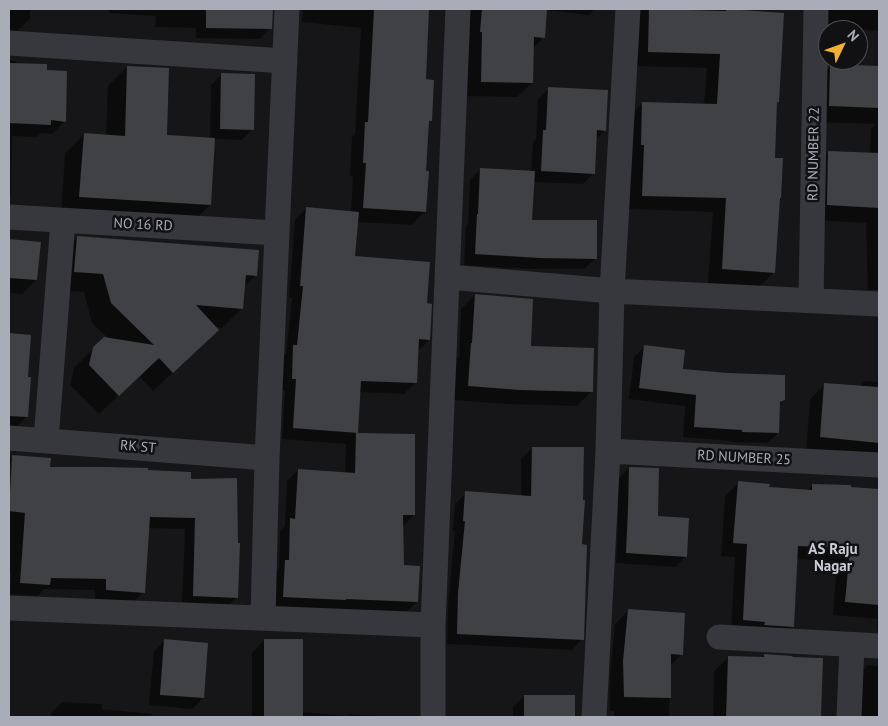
<!DOCTYPE html>
<html>
<head>
<meta charset="utf-8">
<style>
	body { margin:0 }
	#map { position:relative; width:888px; height:726px; overflow:hidden; background:#161618; font-family:"PT Sans",sans-serif }
	canvas { display:block }
	.frame { position:absolute; inset:0; border:10px solid #a8adb8; pointer-events:none }
	.north { position:absolute; left:818px; top:20px; width:50px; height:50px; box-sizing:border-box; background:#111113; border:1px solid #4d4f55; border-radius:50%; rotate:48deg; font-size:14px; font-weight:700; line-height:20px; text-align:center; color:#a8adb8 }
	.north::after { content:''; display:block; margin:auto; width:18px; height:22px; background:#f2b134; clip-path:polygon(50% 0,100% 100%,50% 72%,0 100%) }
</style>
</head>
<body>
<div id="map">
<canvas width="888" height="726"></canvas>
<div class="frame"></div>
<div class="north">N</div>
</div>
<script>
const ctx = document.querySelector('canvas').getContext('2d');
ctx.lineJoin = 'round';
function fill(path, color) { ctx.fillStyle = color; ctx.fill(path, 'evenodd'); }
function trace(path, color, width, dash) { ctx.strokeStyle = color; ctx.lineWidth = width; ctx.lineCap = dash ? 'butt' : 'round'; ctx.setLineDash(dash || []); ctx.stroke(path); }
function label(font, color, halo, rows, align = 'center') {
  ctx.font = font + ' "PT Sans",sans-serif'; ctx.lineWidth = 5; ctx.setLineDash([]); ctx.textBaseline = 'middle'; ctx.strokeStyle = halo; ctx.fillStyle = color; for (const [text, x, y, turn = 0] of rows) {
    ctx.save(); ctx.translate(x, y); ctx.rotate((+turn || 0) * Math.PI / 180); ctx.textAlign = isNaN(turn) ? turn : align; if (halo) ctx.strokeText(text, 0, 0); ctx.fillText(text, 0, 0); ctx.restore();
  }
}
fill(new Path2D(`
	M9,9H30V19L15,33H9Z
	M109,9H272L270,28L260,39L196,38V28L155,27L156,16L109,13Z
	M303,9H428L425,81L431,120L428,123L425,172V211L412,225L357,222L354,257L426,305L429,340L417,352L415,383L404,394L359,392L356,432L355,434L414,435V515L403,526V566L417,602L406,612L273,608L275,572L279,568L280,531L285,526L287,481L298,470L345,474L346,444L282,439L285,391L281,390L282,357L286,354L292,298L289,297L295,220L306,208L351,212L353,176H350L352,137L355,134L361,28L302,22Z
	M470,9H595L589,15L546,10L544,37L532,49V83L517,97L467,96Z
	M637,9H716L783,14L776,103L774,159L779,199L774,272L760,286L708,283L713,212L629,209V117L643,103L704,105L707,68L634,66Z
	M819,9H879V31L820,26Z
	M9,61H16V64L46,72L65,121L52,134L41,133L37,137L12,136L11,194L9,195Z
	M831,66L879,68V290H868L866,223L813,220V167L828,152L870,154L871,129L875,124L813,122L815,82Z
	M127,67L166,136L210,139L211,85L222,74L252,129L242,140L214,139L210,205L191,224L61,216L65,154L84,134L106,136L108,86Z
	M549,88L605,130L595,140L594,173L583,184L533,182L531,221L595,259L584,269H528L464,265L466,226L468,224L470,180L481,169L531,172L533,142L536,139L538,99Z
	M77,237L256,275L243,288L242,308L222,328L215,327L198,349L153,391L139,376L99,414L70,385L74,368L94,348L109,339L92,323L84,292L56,290L58,256Z
	M9,240L39,243L36,280L22,294L9,293Z
	M475,295L530,347L592,391L577,406L505,404L454,400L457,359L459,357L461,309Z
	M9,335L30,336L27,378L26,417L13,431L9,430Z
	M645,346L682,371L784,400L779,405L778,433L767,443L732,442V441L683,437L685,406L629,399L634,357Z
	M865,381L879,382V458L806,451L810,399L825,384L859,387Z
	M532,448L581,545L582,639L572,650L447,644L448,605L455,531H453L455,504L466,493L521,496V459Z
	M12,457L49,468L147,472L190,480L237,597L225,609L182,607L185,529L148,528L143,592L132,604L95,601V590L44,589L38,596L10,594L11,573H9V459Z
	M629,468L656,517L686,556L675,567L616,563L618,521V479Z
	M738,483L768,488L807,491L812,485L879,490V631L877,630V619L833,615L837,561L796,559L793,626L780,639L731,633L735,557L721,556L725,496Z
	M629,610L682,654L670,666L669,717H614V711H610V676L615,624Z
	M264,640L302,712L347,716L348,714L395,717H253V715H252V653Z
	M164,641L203,698L192,709L149,705L154,651Z
	M764,655L791,658L822,660L820,717H713L714,671L729,657L761,658Z
	M868,665L879,666V717H851L853,680Z
	M524,696L574,697V717H513V707Z
	M62,702L102,704V709L152,714L151,717H51V713Z`), '#0007');
fill(new Path2D(`
	M206,9H273L272,29L206,28Z
	M374,9H429L426,79L434,80L432,121H429L426,171H429L426,212L363,208L366,163H363L365,122H368Z
	M482,9H547L545,38L534,37L533,83L481,82L482,32H480Z
	M649,9L726,11V9L784,13L779,102H777L775,158H783L781,198H780L775,273L722,269L726,198L642,196L644,145H641L642,102L717,104L720,54L648,52Z
	M9,63L47,64V70L67,71L66,122L51,120V125L9,123Z
	M830,64L879,66V108L829,106Z
	M127,66L169,68L167,135L215,138L211,205L79,197L84,133L125,136Z
	M221,73L255,74L254,130L220,129Z
	M548,87L608,90L606,131L597,130L595,174L541,171L543,130H546Z
	M828,151L879,153V208L827,205Z
	M480,168L535,171L532,220H597V259L540,258L475,254L477,214H478Z
	M306,207L359,212L355,256L430,262L427,303L432,304L430,340L419,339L417,383L361,381L358,433L293,428L296,379H292L293,345H297L303,286H300Z
	M77,236L259,250L257,276L246,275L243,309L196,305L219,330L173,373L159,358L119,396L89,365L93,347L104,337L154,345L111,303L103,274L74,272Z
	M9,239L41,242L37,280L9,278Z
	M475,294L533,299L531,346L594,348L593,392L520,390L468,386L471,343H472Z
	M9,333L31,335L28,377H31L28,417L9,416Z
	M644,345L685,350L683,369L728,373L785,375V400L780,402L779,433L742,432V430L694,427L696,395L639,388Z
	M824,383L879,387V443L820,437Z
	M356,433L415,434V515H403L404,565L420,566L418,602L346,599V600L283,597L285,560H289L290,518L295,519L298,469L355,473Z
	M532,447H584L583,500H585L582,544L587,545L584,640L457,634L458,593L465,521H463L465,491L531,496Z
	M12,455L51,458L50,467H108L148,468V470L191,472V479L237,478L238,543H240L238,598L193,596L195,518L150,517L145,593L106,590V579L51,578L50,585L20,583L25,513L9,511Z
	M629,467L659,468L658,516L689,518L687,557L626,553L628,509Z
	M738,481L770,484L769,487L812,490V484L851,485V487L879,489V605L845,602L850,548L798,546L794,627L764,625L765,622L743,620L747,544L733,543Z
	M628,609L685,613L683,655L671,654V698L624,697L623,661Z
	M164,639L208,643L204,698L160,695Z
	M264,639H303V717H264Z
	M764,654L793,656L792,657L823,658L821,717H726L728,656L764,657Z
	M524,695H575V717H524Z`), '#404145');
trace(new Path2D(`
	M9,43L285,61
	M9,217L277,233
	M448,277L612,291L879,304
	M811,300L816,9
	M9,438L267,458
	M46,440L63,221
	M608,451L879,465
	M9,608L433,625
	M263,618L267,458L287,9
	M719,637L879,646
	M433,717V625L458,9
	M594,717L608,451L612,291L628,9
	M849,717L852,645`), '#37383d', 25);
label('14px', '#a8adb8', '#111113', [
	["RD NUMBER 22",814,154,-89],
	["NO 16 RD",143,225,3],
	["RK ST",138,447,5],
	["RD NUMBER 25",744,458,3]
]);
label('bold 15px', '#c9ccd4', '#111113', [
	["AS Raju",833,550],
	["Nagar",833,567]
]);
</script>
</body>
</html>
